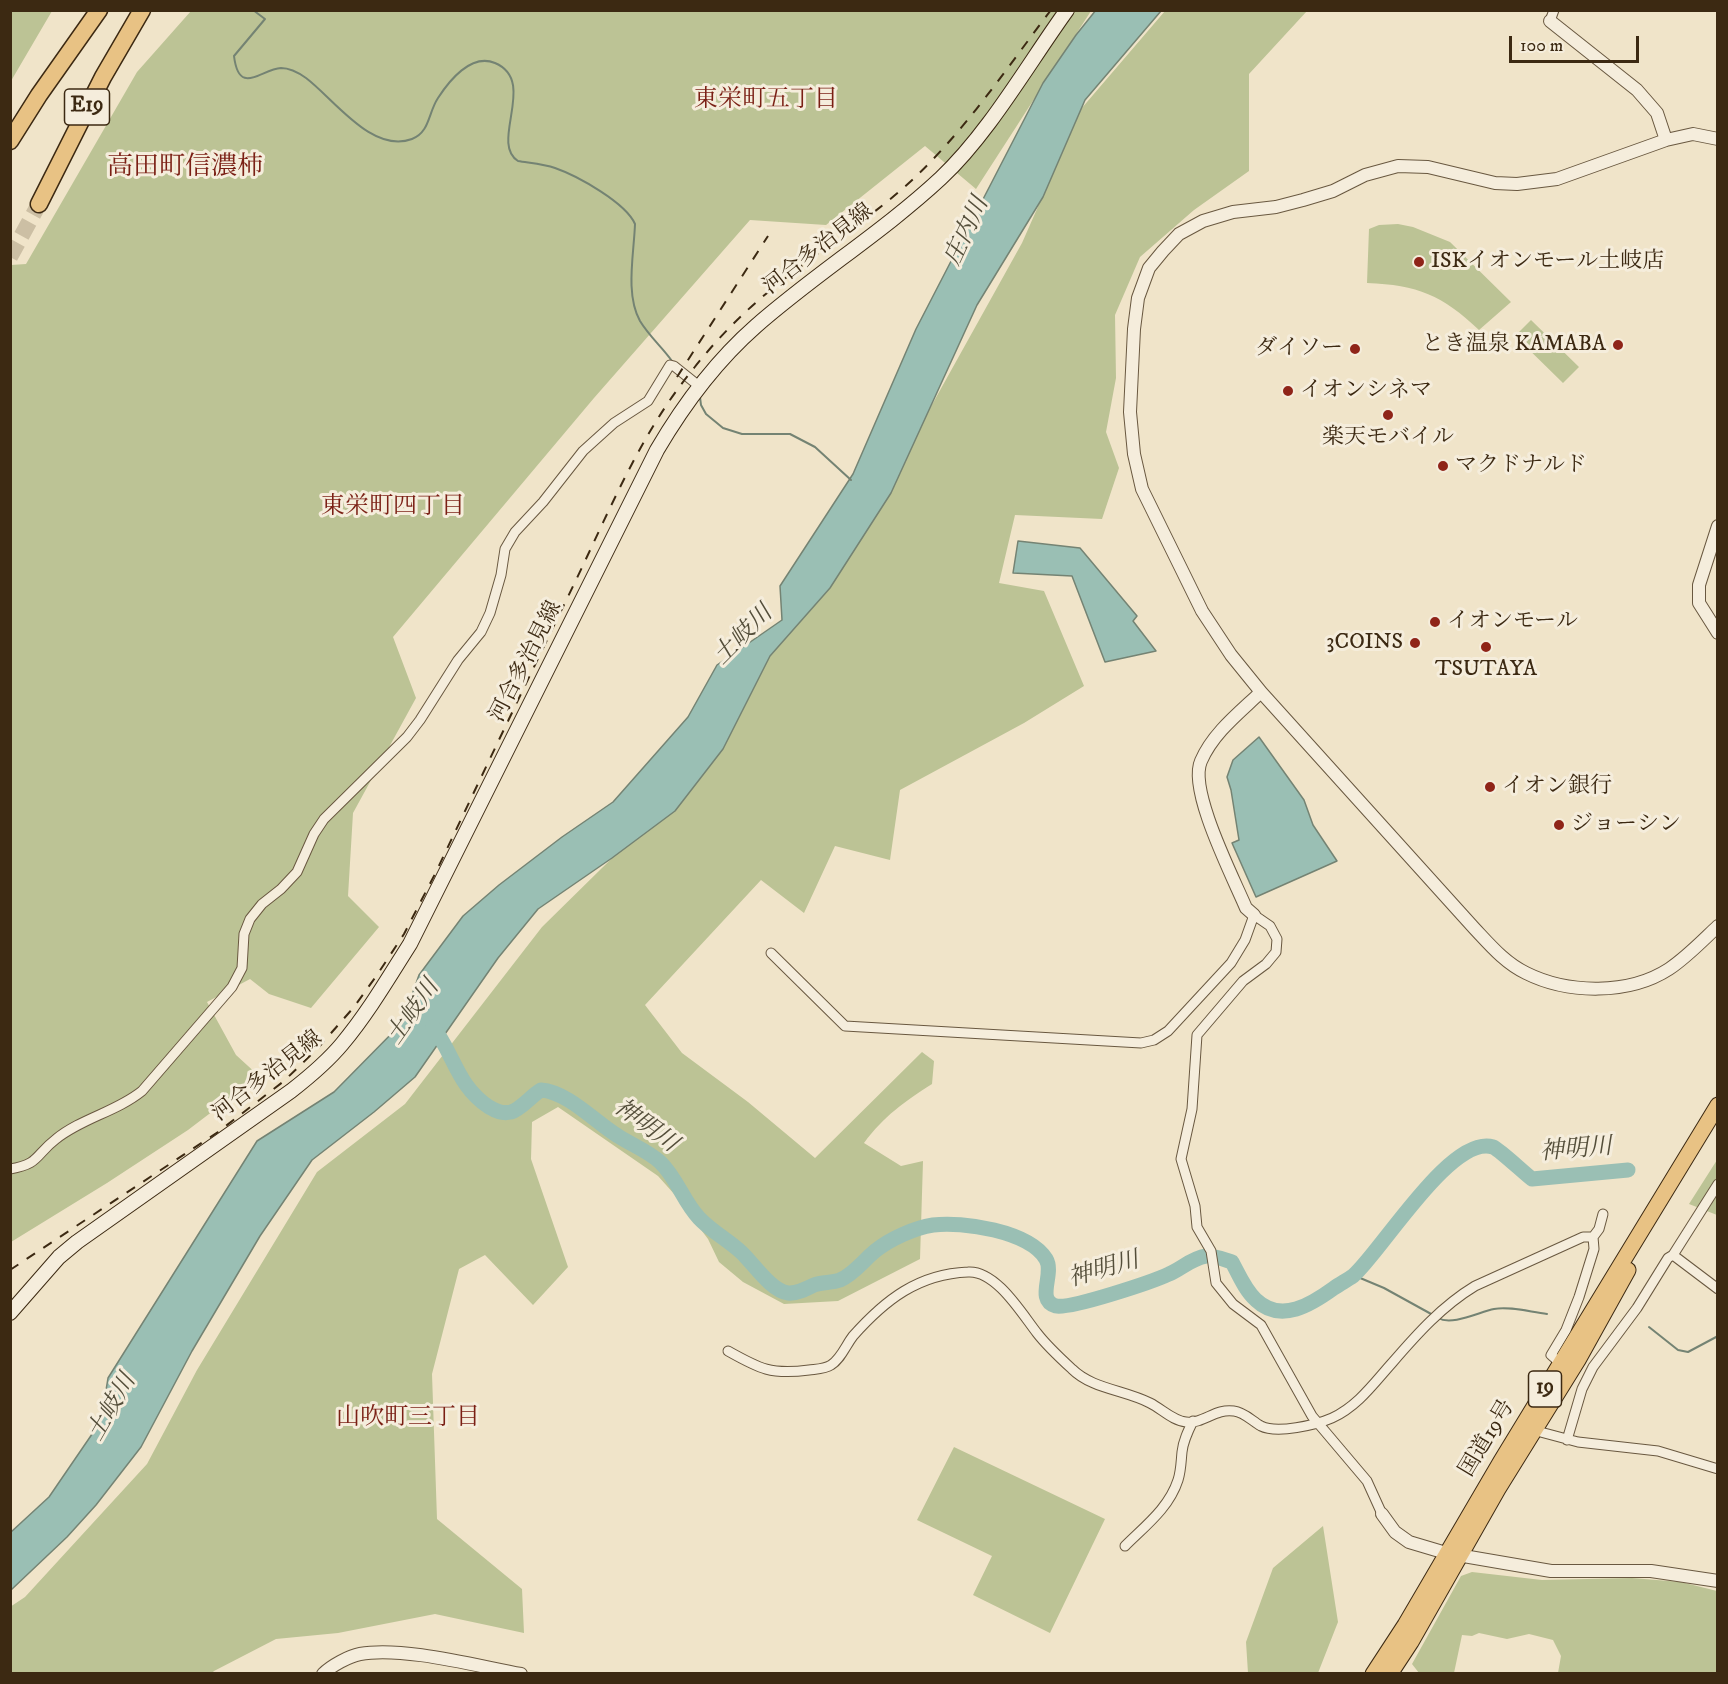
<!DOCTYPE html>
<html>
<head>
<meta charset="utf-8">
<style>
	body { margin:0 }
	#map { position:relative; width:1728px; height:1684px; overflow:hidden; background:#f0e4c9; font-family:"IM FELL DW Pica",serif }
	canvas { display:block }
	.frame { position:absolute; inset:0; border:12px solid #3c2912; pointer-events:none }
	.scale { position:absolute; left:1509px; top:36px; width:130px; height:27px; box-sizing:border-box; border:3px solid #3c2912; border-top:0; padding-left:8px; font-size:18px; line-height:21px; white-space:nowrap; color:#3c2912; -webkit-text-stroke:4px #f5eddc; paint-order:stroke }
</style>
</head>
<body>
<div id="map">
<canvas width="1728" height="1684"></canvas>
<div class="frame"></div>
<div class="scale">100 m</div>
</div>
<script>
const ctx = document.querySelector('canvas').getContext('2d');
ctx.lineJoin = 'round';
function fill(path, color) { ctx.fillStyle = color; ctx.fill(path, 'evenodd'); }
function trace(path, color, width, dash) { ctx.strokeStyle = color; ctx.lineWidth = width; ctx.lineCap = dash ? 'butt' : 'round'; ctx.setLineDash(dash || []); ctx.stroke(path); }
function label(font, color, halo, rows, align = 'center') {
  ctx.font = font + ' "IM FELL DW Pica","Noto Serif JP",serif'; ctx.lineWidth = 6; ctx.setLineDash([]); ctx.textBaseline = 'middle'; ctx.strokeStyle = halo; ctx.fillStyle = color; for (const [text, x, y, turn = 0] of rows) {
    ctx.save(); ctx.translate(x, y); ctx.rotate((+turn || 0) * Math.PI / 180); ctx.textAlign = isNaN(turn) ? turn : align; if (halo) ctx.strokeText(text, 0, 0); ctx.fillText(text, 0, 0); ctx.restore();
  }
}
fill(new Path2D(`
	M11,10L52,11L11,81L10,11Z
	M191,11H1091L976,189L925,146L826,225L750,220L594,398L393,637L416,698L353,813L348,896L379,927L311,1008L269,994L250,979L207,1002L236,1055L259,1076L188,1130L107,1183L11,1242V265L26,264L137,72Z
	M1165,11H1307L1249,74V171L1194,210L1140,257L1115,315L1116,378L1106,432L1119,468L1102,519L1015,515L999,583L1044,591L1084,686L1024,723L900,790L890,860L835,846L804,913L761,880L645,1005L682,1053L748,1102L815,1158L922,1052L934,1061L932,1084C904,1102 884,1116 864,1143L901,1166L923,1161L920,1259L838,1301L784,1304L743,1282L719,1262L708,1239L675,1195L658,1176L558,1107L532,1122L531,1159L568,1267L533,1305L485,1255L459,1269L432,1374L437,1519L522,1589L524,1633L435,1614L338,1633L276,1639L214,1671L212,1673H11L10,1607L25,1597L147,1464L197,1370L317,1172L405,1104L542,927L723,749L770,656L830,588L1022,243L1081,109Z
	M1398,224L1413,227L1450,242L1511,302L1479,330C1442,295 1418,285 1367,283L1369,229L1379,225Z
	M1531,320L1579,367L1563,383L1515,336Z
	M1717,1160V1215L1689,1204Z
	M954,1447L1105,1519L1050,1633L973,1595L992,1556L917,1520Z
	M1323,1526L1338,1622L1318,1673H1248L1246,1642L1273,1568Z
	M1472,1572L1542,1580L1632,1578L1681,1582L1717,1591V1673H1558L1561,1656L1553,1640L1529,1634L1507,1639L1479,1633L1472,1636L1462,1635L1454,1673H1419L1412,1664L1461,1576Z`), '#bcc395');
const water = new Path2D(`
	M1096,10L1161,11L1085,100L1043,197L977,305L891,493L830,588L770,656L723,749L675,811L612,858L538,909L498,958L415,1077L374,1112L312,1160L260,1236L192,1351L141,1447L96,1505L67,1537L11,1590V1532L49,1497L101,1421L108,1378L257,1141L334,1092L402,1023L419,975L463,916L499,885L562,837L613,802L688,717L717,665L782,620L780,586L853,474L916,329L1043,83L1076,35Z
	M1018,541L1080,548L1137,616L1133,621L1156,651L1105,662L1072,576L1013,573Z
	M1259,737L1304,800L1313,825L1337,861L1256,897L1232,843L1239,840L1231,790L1227,777L1233,760Z`);
fill(water, '#9abfb4');
trace(water, '#748373', 1.5);
trace(new Path2D(`
	M253,10L265,19L234,56C239,97 261,69 281,68C290,68 299,73 306,78C334,99 372,154 412,139C430,132 428,113 438,98C449,81 471,53 495,63C538,81 489,143 518,161C530,163 544,164 555,168C578,176 626,203 635,224C634,254 625,294 640,321C649,336 662,347 672,361
	M700,397L701,405L706,414L723,428L742,434H790L815,447L851,480
	M1353,1275L1384,1288L1433,1315
	M1438,1318C1452,1326 1479,1312 1494,1309C1510,1306 1530,1312 1547,1314
	M1649,1327L1678,1350L1688,1352L1718,1336`), '#748373', 2);
trace(new Path2D(`
	M433,1027C454,1054 457,1086 489,1107C496,1111 502,1114 511,1112C521,1109 531,1096 541,1090C568,1092 595,1122 618,1136C632,1145 648,1151 660,1162C677,1178 683,1201 699,1218C711,1231 728,1240 741,1252C753,1263 771,1291 788,1293C796,1294 806,1289 814,1285C822,1282 832,1283 840,1280C854,1274 864,1260 875,1251C890,1239 914,1228 933,1225C962,1221 1029,1231 1046,1259C1055,1274 1035,1300 1056,1306C1071,1309 1152,1282 1169,1274C1181,1269 1192,1258 1206,1256C1214,1255 1225,1260 1232,1262C1239,1275 1245,1290 1256,1300C1281,1324 1312,1304 1334,1288C1340,1284 1347,1280 1353,1276C1381,1252 1451,1134 1493,1147C1500,1150 1524,1173 1532,1179L1628,1170`), '#9abfb4', 15);
trace(new Path2D(`
	M10,257L39,204`), '#ccbfa4', 16, [16, 8]);
const minor = new Path2D(`
	M1550,21L1554,10
	M771,953L845,1026L1141,1043L1154,1040L1168,1031L1231,963L1245,940L1254,915L1270,926L1277,939L1276,952L1266,964L1243,981L1197,1035L1192,1109L1181,1159L1195,1206L1197,1227L1211,1251L1216,1283L1233,1304L1261,1325L1312,1416L1367,1481L1382,1514
	M10,1169C40,1164 35,1155 56,1139C82,1118 116,1112 142,1091L232,987L242,968L244,934L250,919L262,904L281,889L297,872L314,834L324,819L407,737L420,720L458,660L481,632L490,613L501,575L505,549L515,532L543,502L583,451L614,423L648,401L670,365L674,366L699,386
	M1673,1255L1718,1289
	M728,1351C760,1369 771,1375 809,1370C816,1369 825,1369 831,1365C841,1359 846,1345 853,1336C885,1300 918,1274 968,1272C996,1270 1022,1314 1037,1333C1047,1346 1060,1358 1072,1369C1092,1389 1125,1390 1150,1403C1162,1409 1173,1421 1186,1422C1204,1424 1215,1408 1234,1411C1244,1412 1252,1421 1261,1426C1277,1434 1316,1425 1332,1418C1358,1406 1374,1383 1392,1363C1417,1334 1442,1306 1475,1286L1583,1237H1593
	M1561,1364L1551,1355L1566,1330L1579,1297L1594,1249L1593,1237L1599,1229L1603,1214
	M1533,1430L1578,1442L1658,1451L1718,1469
	M1567,1440L1582,1389L1593,1367L1637,1308L1668,1258L1673,1255L1718,1184
	M1125,1546C1145,1526 1169,1508 1178,1480C1181,1471 1181,1462 1182,1452C1183,1441 1188,1431 1193,1421`);
const tertiary = new Path2D(`
	M1550,21L1637,90L1657,113L1666,140
	M1718,526L1699,585V603L1718,633
	M1261,692L1474,928C1490,945 1505,963 1526,973C1568,994 1629,995 1669,969C1687,957 1702,941 1718,926
	M1254,915L1246,908C1233,877 1188,790 1201,761C1213,733 1239,713 1261,692L1231,655L1202,611L1142,489L1134,454L1130,412L1134,329L1138,298L1149,268L1163,251L1179,234L1203,221L1233,212L1276,207L1303,200L1333,191L1365,175L1398,166L1428,167L1495,183L1517,184L1557,179L1666,140L1693,134L1718,139
	M1382,1514L1395,1532L1409,1542L1446,1553L1551,1571H1651L1718,1581
	M323,1674C331,1666 349,1656 360,1654C402,1646 477,1666 521,1674`);
const secondary = new Path2D(`
	M10,1313L59,1257L77,1242L291,1091C309,1077 327,1062 342,1044C368,1013 389,977 410,944L657,450C684,404 715,362 756,326C815,274 883,232 941,178C989,133 1028,64 1067,10`);
const trunk = new Path2D(`
	M1373,1674L1405,1625L1501,1461L1718,1105
	M1390,1674L1411,1642L1498,1489L1578,1360L1628,1270`);
const motorway = new Path2D(`
	M10,141L39,95L99,10
	M39,204L103,77L142,10`);
trace(minor, '#695840', 11);
trace(tertiary, '#695840', 14);
trace(secondary, '#3c2912', 16);
trace(trunk, '#3c2912', 17);
trace(motorway, '#3c2912', 19);
trace(minor, '#f5eddc', 9);
trace(tertiary, '#f5eddc', 12);
trace(secondary, '#f5eddc', 14);
trace(trunk, '#e8c284', 15);
trace(motorway, '#e8c284', 16);
trace(new Path2D(`
	M677,377L768,236
	M10,1270L218,1132L284,1081L318,1048L354,1007L377,975L404,934L436,872C482,775 529,677 576,580C611,507 642,431 694,368C723,331 757,299 795,271C833,241 874,215 910,182C965,131 1006,69 1051,10`), '#3c2912', 2, [10, 10]);
for (const [x, y, r, color] of [
	[1419,262,6,"#8f2418"],
	[1618,345,6,"#8f2418"],
	[1355,349,6,"#8f2418"],
	[1288,391,6,"#8f2418"],
	[1388,415,6,"#8f2418"],
	[1443,466,6,"#8f2418"],
	[1435,622,6,"#8f2418"],
	[1415,643,6,"#8f2418"],
	[1486,647,6,"#8f2418"],
	[1490,787,6,"#8f2418"],
	[1559,825,6,"#8f2418"]
]) { const dot = new Path2D(); dot.arc(x, y, r, 0, 2 * Math.PI); ctx.fillStyle = color; ctx.fill(dot); trace(dot, '#f5eddc', 2); }
for (const [x, y, w] of [
	[87,107,45],
	[1545,1389,33]
]) { const box = new Path2D(); box.roundRect(x - w / 2, y - 18, w, 36, 4.5); ctx.fillStyle = '#f5eddc'; ctx.fill(box); trace(box, '#3c2912', 1.5); }
label('bold 21px', '#3c2912', null, [
	["E19",87,107],
	["19",1545,1389]
]);
label('22px', '#3c2912', '#f5eddc', [
	["河合多治見線",819,250,-38],
	["河合多治見線",527,662,-63],
	["河合多治見線",268,1077,-38],
	["国道19号",1488,1439,-59]
]);
label('22px', '#3c2912', '#f5eddc', [
	["ISKイオンモール土岐店",1431,262],
	["とき温泉 KAMABA",1606,345,"right"],
	["ダイソー",1343,349,"right"],
	["イオンシネマ",1300,391],
	["楽天モバイル",1388,438,"center"],
	["マクドナルド",1455,466],
	["イオンモール",1447,622],
	["3COINS",1403,643,"right"],
	["TSUTAYA",1486,670,"center"],
	["イオン銀行",1502,787],
	["ジョーシン",1571,825]
], 'left');
label('24px', '#7a1f14', '#f5eddc', [
	["東栄町五丁目",766,101],
	["東栄町四丁目",393,508],
	["山吹町三丁目",408,1419]
]);
label('italic 24px', '#544e3a', '#f5eddc', [
	["庄内川",968,232,-65],
	["土岐川",744,636,-45],
	["土岐川",414,1013,-55],
	["神明川",645,1127,36],
	["神明川",1576,1151,-5],
	["神明川",1104,1271,-16],
	["土岐川",113,1408,-60]
]);
label('26px', '#7a1f14', '#f5eddc', [
	["高田町信濃柿",185,169]
]);
</script>
</body>
</html>
